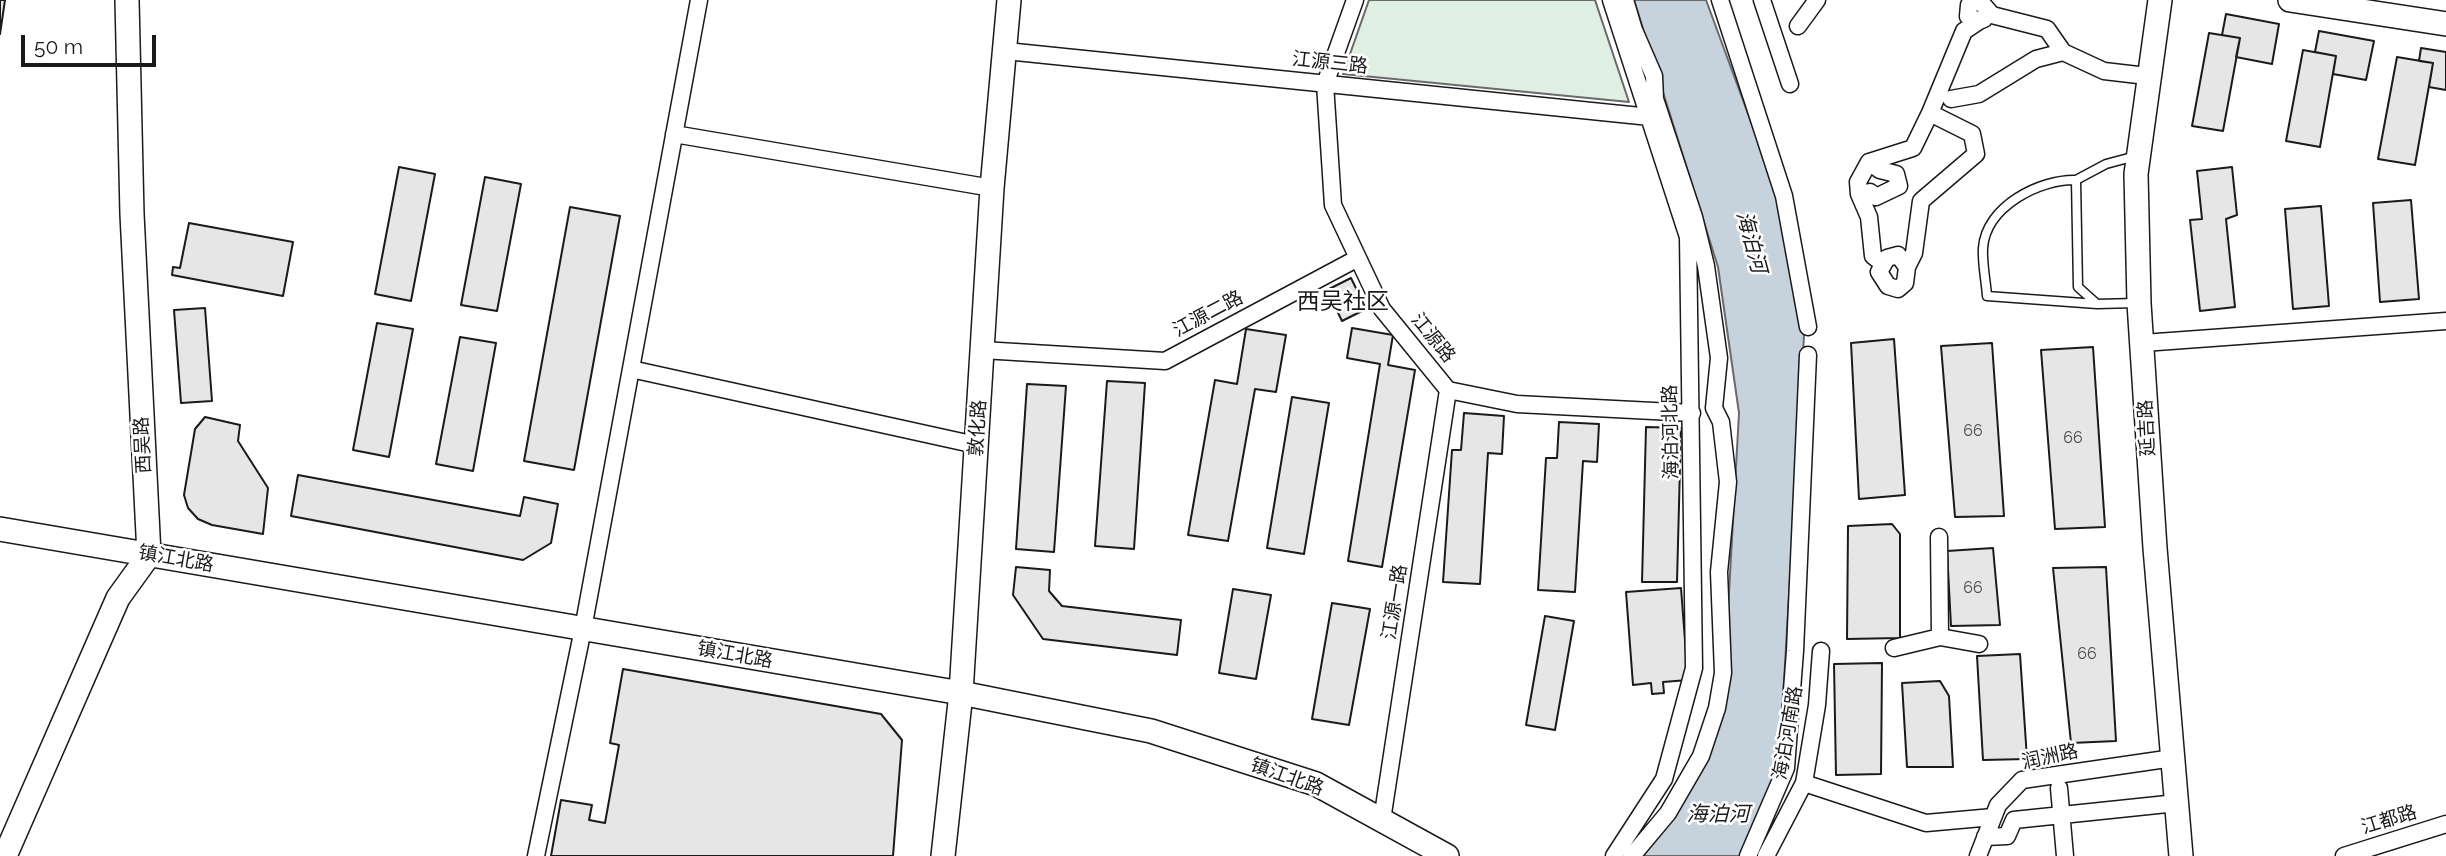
<!DOCTYPE html>
<html>
<head>
<meta charset="utf-8">
<style>
	body { margin:0 }
	#map { position:relative; width:2446px; height:856px; overflow:hidden; background:#fff; font-family:Raleway,sans-serif }
	canvas { display:block }
	.scale { position:absolute; left:21px; top:35px; width:135px; height:32px; box-sizing:border-box; border:4px solid #1a1a1a; border-top:0; padding-left:9px; font-size:21px; line-height:24px; white-space:nowrap; color:#1a1a1a; -webkit-text-stroke:5px #fff; paint-order:stroke }
</style>
</head>
<body>
<div id="map">
<canvas width="2446" height="856"></canvas>
<div class="scale">50 m</div>
</div>
<script>
const ctx = document.querySelector('canvas').getContext('2d');
ctx.lineJoin = 'round';
function fill(path, color) { ctx.fillStyle = color; ctx.fill(path, 'evenodd'); }
function trace(path, color, width, dash) { ctx.strokeStyle = color; ctx.lineWidth = width; ctx.lineCap = dash ? 'butt' : 'round'; ctx.setLineDash(dash || []); ctx.stroke(path); }
function label(font, color, halo, rows, align = 'center') {
  ctx.font = font + ' Raleway,"Noto Sans SC",sans-serif'; ctx.lineWidth = 5; ctx.setLineDash([]); ctx.textBaseline = 'middle'; ctx.strokeStyle = halo; ctx.fillStyle = color; for (const [text, x, y, turn = 0] of rows) {
    ctx.save(); ctx.translate(x, y); ctx.rotate((+turn || 0) * Math.PI / 180); ctx.textAlign = isNaN(turn) ? turn : align; if (halo) ctx.strokeText(text, 0, 0); ctx.fillText(text, 0, 0); ctx.restore();
  }
}
const green = new Path2D(`
	M1369,0H1595L1629,102L1343,74Z`);
fill(green, '#e0efe3');
trace(green, '#6a6a6a', 2);
const water = new Path2D(`
	M1634,0H1706L1778,195L1804,336L1779,768L1743,856H1642L1694,773L1727,628L1739,413L1718,267Z`);
fill(water, '#c6d2dc');
trace(water, '#6a6a6a', 2);
const building = new Path2D(`
	M0,0H5L0,34Z
	M2226,14L2279,24L2272,64L2236,57L2240,38L2222,35Z
	M2319,31L2374,41L2366,80L2333,74L2336,56L2315,52Z
	M2209,33L2240,38L2223,131L2192,126Z
	M2421,48L2446,52V90L2429,87L2433,63L2419,61Z
	M2303,50L2336,56L2320,147L2286,141Z
	M2397,57L2433,63L2415,165L2378,159Z
	M399,167L435,174L411,301L375,294Z
	M2232,167L2237,215L2226,219L2235,307L2200,311L2190,220L2202,219L2197,171Z
	M485,177L521,184L497,311L461,305Z
	M2411,200L2419,299L2380,302L2373,203Z
	M2321,206L2329,306L2293,309L2285,209Z
	M570,207L620,216L574,470L524,461Z
	M189,223L293,242L283,296L172,275L173,267L180,268Z
	M1351,278L1366,309L1342,321L1327,290Z
	M205,308L212,401L181,403L174,310Z
	M377,323L413,329L389,457L353,450Z
	M1352,328L1393,335L1388,365L1415,370L1382,567L1348,561L1380,364L1347,358Z
	M1246,329L1286,335L1276,392L1255,389L1228,541L1188,535L1215,380L1237,384Z
	M460,337L496,343L473,471L436,464Z
	M1894,339L1905,495L1859,499L1851,343Z
	M1992,343L2004,516L1955,517L1941,346Z
	M2093,347L2105,527L2055,529L2041,350Z
	M1107,381L1145,383L1134,549L1095,546Z
	M1027,384L1066,386L1054,552L1016,549Z
	M1292,397L1329,403L1304,554L1267,548Z
	M1464,413L1504,416L1502,454L1488,453L1480,584L1443,582L1452,450H1461Z
	M205,417L240,425L238,441L268,488L263,534L212,525L198,519L188,508L184,495L195,429Z
	M1559,422L1599,424L1597,462L1583,461L1575,592L1538,590L1546,458H1557Z
	M1646,427L1681,428L1677,582H1642Z
	M298,475L520,516L524,497L558,504L551,543L523,560L291,516Z
	M1892,524L1900,534V638L1847,639L1848,526Z
	M1993,548L2000,625L1951,626L1947,551Z
	M1016,567L1050,570L1049,591L1062,606L1181,620L1177,655L1043,639L1013,595Z
	M2106,567L2116,741L2071,743L2053,568Z
	M1681,588L1688,680L1663,682L1664,693L1652,694L1651,683L1633,685L1626,592Z
	M1233,589L1271,595L1256,679L1219,673Z
	M1332,603L1370,609L1349,725L1312,719Z
	M1545,616L1574,621L1555,730L1526,725Z
	M2020,654L2027,759L1983,760L1977,656Z
	M1882,663L1881,774L1836,775L1834,664Z
	M623,669L881,714L902,740L893,856H551L561,800L592,805L589,820L605,823L619,745L610,743Z
	M1940,681L1949,696L1953,767H1907L1902,683Z`);
fill(building, '#e6e6e6');
trace(building, '#1a1a1a', 2);
const lane = new Path2D(`
	M2136,156L2106,164L2076,180L2078,287L2097,304L2136,303
	M2076,180C2040,179 1986,206 1983,248C1982,263 1986,281 1987,296L2097,304`);
const street = new Path2D(`
	M1355,0L1325,84L1333,205L1382,309L1448,390L1517,404L1692,413
	M1611,0L1688,237L1694,668L1664,779L1614,856
	M1625,0L1634,30L1654,76L1655,99L1694,217L1706,266L1719,358L1714,408L1721,422L1728,482L1719,572L1723,673L1717,708L1701,756L1668,813L1632,856
	M1720,0L1784,196L1808,327
	M1762,0L1790,84
	M1979,0L1992,15L2047,29L2063,52
	M1979,0L1969,5L1968,16L1979,21L1984,19
	M1798,26L1817,0
	M1006,51L1650,117
	M1951,99L1979,94L2036,59L2063,52L2104,71L2147,76
	M674,134L992,188
	M1859,194L1870,192L1876,197L1899,186L1896,174L1880,170L1869,162
	M1882,263L1873,256L1869,217L1859,194L1858,182L1869,162L1913,148L1930,113
	M1907,267L1898,255L1887,258L1879,272L1888,286L1898,289L1905,283L1907,267L1914,253L1921,201L1976,154L1972,134L1930,113L1964,31L1979,21
	M2143,343L2446,321
	M982,350L1165,361L1358,258
	M631,369L976,445
	M1939,537L1940,637L1979,644
	M1894,648L1940,637
	M1804,783L1926,823L1993,817
	M2059,788L2065,856
	M1382,820L1448,390
	M1985,837L2007,836L2014,820L2177,803
	M536,856L583,629L699,0
	M1748,856L1786,768L1795,651L1808,355
	M1766,856L1804,783L1817,705L1821,651
	M1978,856L1998,805L2022,780L2173,758
	M2344,856L2446,824`);
const secondary = new Path2D(`
	M2160,0L2136,174L2139,303L2155,548L2181,856
	M2290,0L2446,24
	M0,529L961,693L1151,731L1316,784L1447,856
	M5,856L118,598L149,555L132,214L127,0
	M943,856L961,693L992,188L1009,0`);
trace(lane, '#1a1a1a', 11);
trace(street, '#1a1a1a', 19);
trace(secondary, '#1a1a1a', 26);
trace(lane, '#fff', 8);
trace(street, '#fff', 16);
trace(secondary, '#fff', 23);
label('16px', '#4d4d4d', null, [
	["66",1973,431],
	["66",2073,438],
	["66",1973,588],
	["66",2087,654]
]);
label('19px', '#1a1a1a', '#fff', [
	["江源三路",1330,63,6],
	["江源二路",1208,314,-28],
	["江源路",1433,338,51],
	["敦化路",978,428,-86],
	["延吉路",2147,428,-93],
	["海泊河北路",1671,432,-91],
	["西吴路",143,445,-93],
	["镇江北路",176,559,10],
	["江源一路",1395,602,-81],
	["镇江北路",735,655,10],
	["海泊河南路",1788,733,-80],
	["润洲路",2050,757,-12],
	["镇江北路",1287,777,20],
	["江都路",2389,820,-17]
]);
label('italic 21px', '#1a1a1a', '#fff', [
	["海泊河",1751,242,75],
	["海泊河",1718,815]
]);
label('23px', '#1a1a1a', '#fff', [
	["西吴社区",1343,302]
]);
</script>
</body>
</html>
